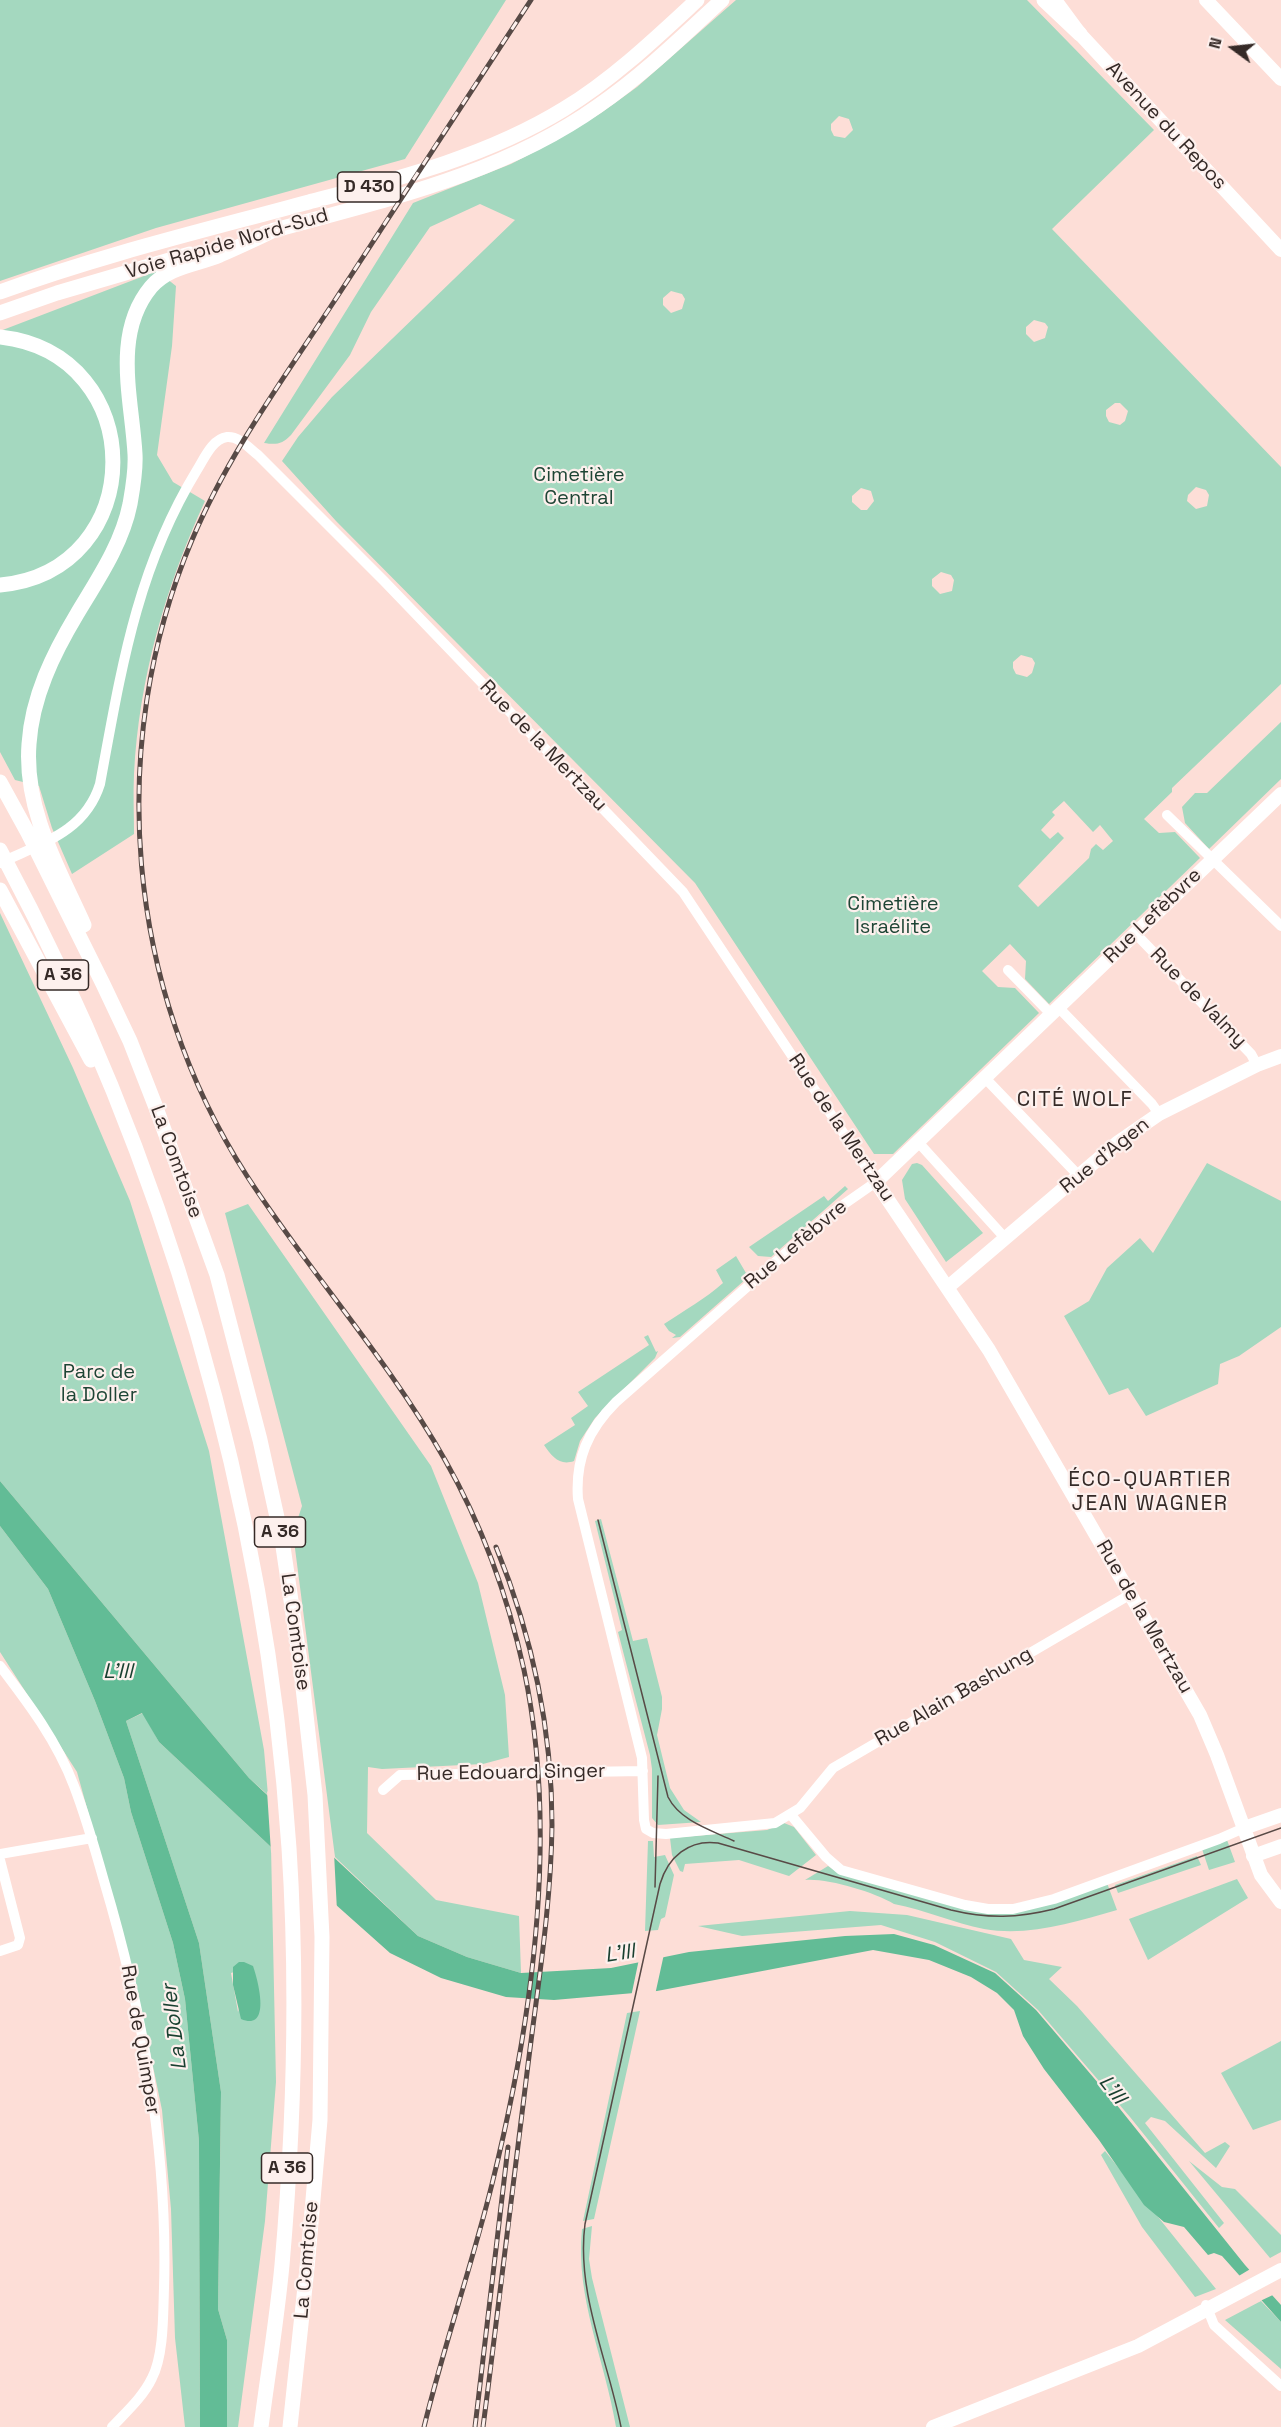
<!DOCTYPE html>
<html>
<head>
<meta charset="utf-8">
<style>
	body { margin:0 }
	#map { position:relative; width:1281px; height:2427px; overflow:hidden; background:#fdded7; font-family:"Space Grotesk",sans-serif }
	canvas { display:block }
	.north { position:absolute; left:1203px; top:18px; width:60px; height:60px; -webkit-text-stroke:4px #fdf0ed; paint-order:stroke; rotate:285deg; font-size:16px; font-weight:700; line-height:24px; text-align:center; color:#352a27 }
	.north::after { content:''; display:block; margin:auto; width:21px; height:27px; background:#352a27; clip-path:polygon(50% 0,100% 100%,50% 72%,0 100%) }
</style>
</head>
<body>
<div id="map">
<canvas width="1281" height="2427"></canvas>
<div class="north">N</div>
</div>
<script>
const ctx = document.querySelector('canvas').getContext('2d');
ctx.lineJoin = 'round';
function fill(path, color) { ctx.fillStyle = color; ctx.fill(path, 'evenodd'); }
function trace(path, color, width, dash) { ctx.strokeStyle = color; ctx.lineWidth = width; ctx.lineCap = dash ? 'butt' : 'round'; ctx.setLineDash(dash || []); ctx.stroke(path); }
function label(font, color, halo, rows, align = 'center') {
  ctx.font = font + ' "Space Grotesk",sans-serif'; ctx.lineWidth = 4.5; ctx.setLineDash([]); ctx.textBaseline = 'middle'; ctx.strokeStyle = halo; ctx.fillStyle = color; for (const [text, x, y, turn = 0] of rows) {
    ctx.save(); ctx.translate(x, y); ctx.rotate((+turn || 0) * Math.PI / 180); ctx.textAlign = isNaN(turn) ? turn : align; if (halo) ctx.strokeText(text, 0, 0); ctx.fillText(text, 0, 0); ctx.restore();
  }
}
fill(new Path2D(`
	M0,0H506L405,159L156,228L0,281Z
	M736,0H1027L1154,130L1052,229L1281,467V684L1172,788V792L1144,819L1159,833L1175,832L1200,858L1049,1004L1025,979L1026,961L1010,944L982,971L998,987L1015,988L1039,1013L893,1154H874L695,883L336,521L282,461L298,437L332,397L515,220L480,204L430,227L371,312L350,355L291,435C282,444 277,445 264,443L413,203L511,164L555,141L601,113L637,87ZM839,116L849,119L853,130L845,138L834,136L831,130V124ZM671,291L682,294L685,299L682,309L671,313L663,305V298ZM1034,320L1045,323L1048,327L1045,338L1034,342L1026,334V327ZM1115,403H1120L1128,411L1125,421L1120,425L1109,422L1106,416V410ZM1196,487L1206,490L1209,495L1207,506L1196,509L1187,501L1188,495ZM861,488L871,491L874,501L867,510H861L852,502V496ZM941,572L951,575L954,580L952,591L940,594L932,586V579ZM1021,655L1032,658L1035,663L1032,673L1027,677L1016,674L1013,668V662ZM1064,801L1093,832L1100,825L1113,841L1103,850L1096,844L1091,849L1089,858L1038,907L1018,886L1064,838L1058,832L1050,839L1041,830L1055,815L1052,812Z
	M157,271L176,286L172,346L157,455L173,482L205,501C165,588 139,679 134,774C133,794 134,814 134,834L72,874L52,828L39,786L15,780L0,752V331Z
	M1281,722V779L1209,849L1185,823L1182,807L1195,793H1207Z
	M0,913L73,1068L130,1201L209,1451L264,1750L268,1795L249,1778L0,1481Z
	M917,1163L922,1165L983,1233L946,1262L905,1199L902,1180L912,1164Z
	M1207,1163L1281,1201V1327L1239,1356L1220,1364L1218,1384L1146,1416L1128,1388L1109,1395L1064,1316L1089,1301L1107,1268L1140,1238L1153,1253Z
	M845,1186L848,1189L771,1257L758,1256L749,1247L824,1196L828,1201Z
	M248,1204L431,1466L478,1583L505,1695L509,1757L483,1764L382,1769L368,1767L367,1833L436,1900L519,1916L521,1973L467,1957L418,1936L335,1857L293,1533L302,1506L225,1213Z
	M736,1256L746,1273L749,1271L746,1279L680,1337L672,1338L676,1335L669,1331L664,1324C685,1310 705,1299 723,1283L716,1270Z
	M648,1335L656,1352L658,1351L655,1358L595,1418L580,1441L574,1461C560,1466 552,1457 544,1445L575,1425L571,1418L588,1406L578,1392L649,1345L644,1337Z
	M601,1519L633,1641L647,1638L662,1697V1709L657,1735L670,1788L684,1810L701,1822L658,1825L652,1818V1769L650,1755L618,1632L622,1630L595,1521Z
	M0,1526L48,1589L95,1701L124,1778L131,1812L173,1943L185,1999L199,2141L200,2427H185L175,2338L171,2209L162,2110L137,1989L77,1772L0,1652Z
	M143,1713L159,1742L271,1847L276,2082L265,2221L238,2427H227V2340L218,2309L221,2092L199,1943L126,1721ZM253,1966L238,2012L231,1973Z
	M784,1823L794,1827L816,1855L789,1876L739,1860L685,1864L683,1872L680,1871L672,1855L670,1838L767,1830Z
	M1227,1840L1235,1862L1209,1870L1202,1849Z
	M648,1841H653L654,1857L665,1855L674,1875L665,1917L661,1919L658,1930L645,1931Z
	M1197,1856L1201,1865L1118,1893L1115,1885Z
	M828,1866L840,1874L980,1912L1107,1883L1117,1910C1074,1922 1029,1937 984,1929C954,1923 925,1910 894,1904C874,1892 827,1878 805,1880Z
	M1237,1879L1248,1898L1148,1960L1129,1919Z
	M850,1911L907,1915L1011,1939L1024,1960L1062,1967L1049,1979L1077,2006L1205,2153L1225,2142L1230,2146L1216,2168L1165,2121L1151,2117L1145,2123L1224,2223L1219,2228L1130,2117L1038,2010L996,1972L935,1942L881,1925L742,1936L698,1926Z
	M640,2011L594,2219L583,2221L627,2013Z
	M1281,2041V2120L1253,2130L1221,2073Z
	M1105,2151L1216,2289L1195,2297L1142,2227L1101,2155Z
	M1189,2161L1222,2187L1235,2189L1281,2235V2252L1270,2258Z
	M592,2226L589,2259L592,2278L630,2427H616C605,2360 575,2298 582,2229Z
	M1261,2301L1281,2322V2369L1225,2320Z`), '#a4d8bf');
fill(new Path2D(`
	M0,1481L249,1778L418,1936L467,1957L521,1973L611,1968L689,1952L845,1936L894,1934L934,1945L995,1973L1036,2010L1116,2104L1245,2265L1281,2305V2322L1222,2256L1214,2253L1208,2255L1184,2227L1164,2222L1144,2205L1099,2140L1044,2069L1023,2036L1014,2010L997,1993L971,1977L929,1960L873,1950L657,1991L554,2000L506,1997L441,1978L390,1953L271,1847L159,1742L142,1713L126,1721L199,1943L221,2092L218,2309L227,2340V2427H200L199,2141L185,1999L173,1943L131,1812L124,1778L95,1701L48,1589L0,1526Z
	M239,1962H244L253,1966C258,1980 272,2032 241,2019L233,1985V1967Z`), '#62bc96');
fill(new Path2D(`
	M267,1791L334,1853L337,1911L271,1852Z
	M664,1954L655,1995L631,1997L639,1959Z
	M1252,2268L1275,2294L1258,2302L1237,2277Z`), '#fdded7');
trace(new Path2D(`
	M1167,815L1281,926
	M0,863C42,843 85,832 100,784C121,671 136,570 197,470C204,459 212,439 227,437C239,436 249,448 258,455L384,581L683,892L876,1182L830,1214L616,1402C588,1430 575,1459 578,1499L642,1758L644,1820L646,1829L653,1833L666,1834L775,1823L800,1808L833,1768L1131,1594
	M1135,933L1251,1054L1257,1065
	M1008,970L1051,1014
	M1058,1007L1152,1104L1159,1114
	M985,1078L1079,1176
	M918,1142L1005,1238
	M0,1666C29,1704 57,1741 74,1786C86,1817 95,1849 104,1881C143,2012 168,2151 164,2288C163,2314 164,2355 152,2378C143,2397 126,2412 112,2427
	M383,1790L400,1775L643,1771
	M791,1815L826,1857L841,1870L965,1905L988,1909H1013L1054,1899L1219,1839L1244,1828
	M0,1854L92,1838
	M0,1860L20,1938L18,1945L0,1951
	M1206,2305L1214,2325L1281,2386`), '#fff', 10);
trace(new Path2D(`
	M1055,0L1080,34L1281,250
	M1206,0L1281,79
	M1281,794L876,1182L989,1350L1200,1715L1217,1755L1261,1875L1281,1902
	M948,1287L1117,1143L1159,1114L1257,1065L1281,1056
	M1244,1828L1281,1815
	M1253,1856L1281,1846
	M933,2427L1138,2346L1281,2270`), '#fff', 14);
trace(new Path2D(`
	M1044,0L1080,34
	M265,233C379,201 500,176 598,106C643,75 682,37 722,0
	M0,292C101,255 206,230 309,202C397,179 486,157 564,109C613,79 656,38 697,0
	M0,313L57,293L190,254
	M0,337C151,354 150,571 0,585
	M0,782L28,833L103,984L130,1041L155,1105L217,1275L260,1440L282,1540L300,1661L315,1795L322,1937L320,2120L307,2268L290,2427
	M0,850C164,1155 266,1502 289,1848C298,1986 294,2127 282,2265C277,2319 268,2373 261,2427
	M0,890L91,1060
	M84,925C58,867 24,810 29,744C32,697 53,654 77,614C98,579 122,544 130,504C133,487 136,471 135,454C132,399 112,334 151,287C169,266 196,265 220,255C238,247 256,239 274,230`), '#fff', 15);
trace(new Path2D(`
	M598,1520L668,1797C680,1821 711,1830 734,1841
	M655,1887L658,1776
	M621,2427C608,2360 576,2293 585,2224L660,1884C668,1857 689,1839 718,1843L951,1910C988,1919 1018,1918 1054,1909L1281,1828`), '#584a46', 1.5);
const rail = new Path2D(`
	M424,2427C444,2345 472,2265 492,2184C532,2023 559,1834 524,1670C508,1597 482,1525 445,1460C388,1359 310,1273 247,1176C126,989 105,745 192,540C228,454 284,378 335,300C400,200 465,100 531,0
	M475,2427L508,2147
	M483,2427C498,2312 512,2197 526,2081C536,1996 551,1911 552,1825C552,1730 532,1635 496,1547`);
trace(rail, '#584a46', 5);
trace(rail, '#fdf0ed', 3, [9]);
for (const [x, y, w] of [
	[369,187,63],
	[63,975,51],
	[280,1532,51],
	[287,2168,51]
]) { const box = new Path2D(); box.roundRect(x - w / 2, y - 15, w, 30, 4.5); ctx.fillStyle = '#fdf0ed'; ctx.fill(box); trace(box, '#352a27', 1.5); }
label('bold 18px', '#352a27', null, [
	["D 430",369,187],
	["A 36",63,975],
	["A 36",280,1532],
	["A 36",287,2168]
]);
label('20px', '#352a27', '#fdf0ed', [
	["Avenue du Repos",1166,126,47],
	["Voie Rapide Nord-Sud",227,244,-16],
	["Rue de la Mertzau",543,746,46],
	["Rue Lefèbvre",1153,916,-44],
	["Rue de Valmy",1198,998,46],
	["Rue de la Mertzau",841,1128,56],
	["Rue d'Agen",1105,1156,-39],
	["La Comtoise",176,1162,70],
	["Rue Lefèbvre",796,1245,-40],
	["Rue de la Mertzau",1144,1617,60],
	["La Comtoise",295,1632,82],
	["Rue Alain Bashung",954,1697,-30],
	["Rue Edouard Singer",511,1773,-1],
	["Rue de Quimper",140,2040,80],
	["La Comtoise",307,2260,-85]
]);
label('20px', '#1e4535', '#fdf0ed', [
	["Cimetière",579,476],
	["Central",579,499],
	["Cimetière",893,905],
	["Israélite",893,928],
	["Parc de",99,1373],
	["la Doller",99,1396]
]);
ctx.letterSpacing = '1.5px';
label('21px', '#352a27', '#fdf0ed', [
	["CITÉ WOLF",1075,1100],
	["ÉCO-QUARTIER",1150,1480],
	["JEAN WAGNER",1150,1504]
]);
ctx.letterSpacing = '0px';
label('italic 21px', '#194030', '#fdf0ed', [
	["L'Ill",118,1672],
	["L'Ill",620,1954,-9],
	["La Doller",175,2027,-97],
	["L'Ill",1112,2090,52]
]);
</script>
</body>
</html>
